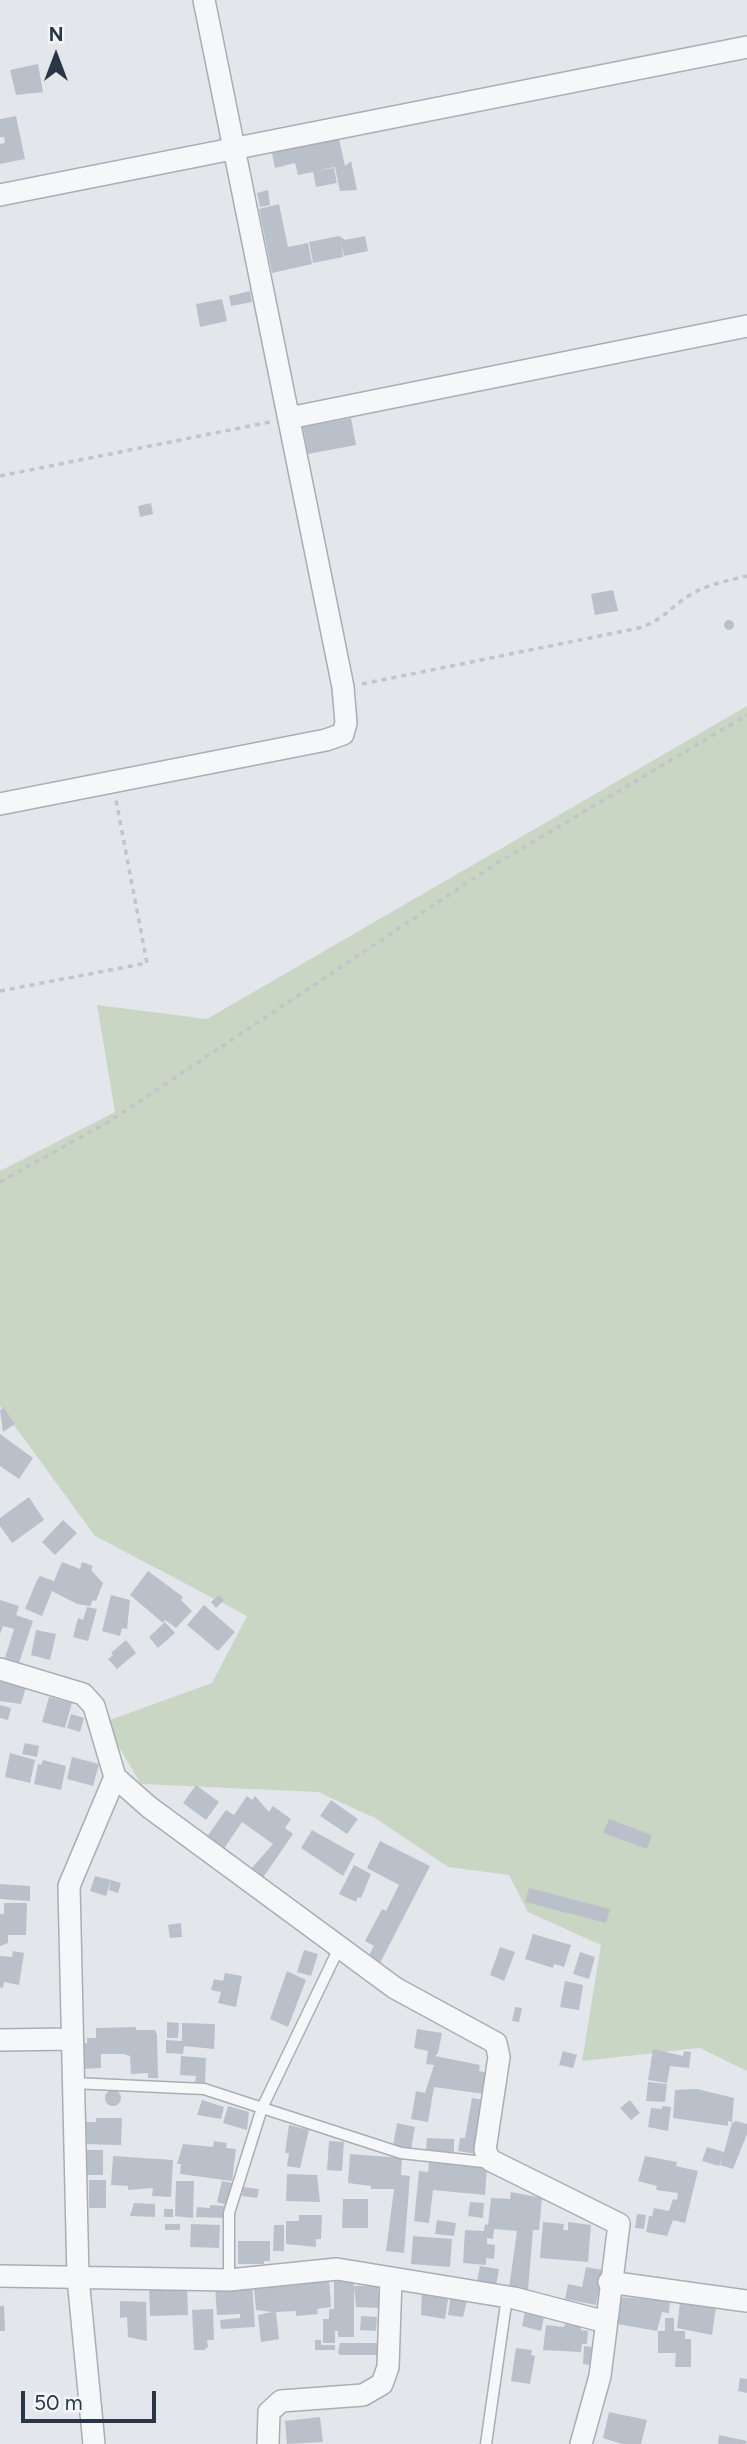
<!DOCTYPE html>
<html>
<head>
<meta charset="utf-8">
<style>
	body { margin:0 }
	#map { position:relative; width:747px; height:2444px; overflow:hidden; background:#e3e7eb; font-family:Figtree,sans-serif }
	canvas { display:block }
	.north { position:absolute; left:21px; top:21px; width:70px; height:70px; -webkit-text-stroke:5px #f3f6f9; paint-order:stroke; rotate:0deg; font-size:19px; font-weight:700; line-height:28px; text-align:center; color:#2a3645 }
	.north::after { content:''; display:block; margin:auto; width:24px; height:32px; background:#2a3645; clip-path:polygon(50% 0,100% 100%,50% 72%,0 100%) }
	.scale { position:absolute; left:21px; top:2391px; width:135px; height:32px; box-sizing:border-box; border:4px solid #2a3645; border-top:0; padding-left:9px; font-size:21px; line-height:24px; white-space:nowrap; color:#2a3645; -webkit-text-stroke:5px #f3f6f9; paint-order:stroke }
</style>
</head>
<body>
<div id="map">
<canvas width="747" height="2444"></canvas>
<div class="north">N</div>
<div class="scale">50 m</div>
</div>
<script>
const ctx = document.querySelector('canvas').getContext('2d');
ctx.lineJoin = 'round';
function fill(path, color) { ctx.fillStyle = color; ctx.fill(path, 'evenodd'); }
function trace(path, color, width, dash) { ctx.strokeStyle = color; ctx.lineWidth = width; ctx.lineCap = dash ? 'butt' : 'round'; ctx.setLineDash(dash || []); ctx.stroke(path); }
fill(new Path2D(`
	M747,706V2071L700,2048L582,2061L601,1945L528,1912L509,1875L448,1867L375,1818L318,1792L141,1784L104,1722L212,1683L247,1616L95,1536L0,1406V1171L115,1112L97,1005L207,1019Z`), '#cad6c4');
fill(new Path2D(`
	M38,64L43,92L16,95L10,70Z
	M16,116L25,159L0,164V144L5,143L4,137H0V119Z
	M339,139L345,166L351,161L357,190L340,191L335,167L319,170L334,168L337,183L316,187L313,172L298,175L295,163L275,168L272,153Z
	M268,190L270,205L260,207L257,193Z
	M279,204L288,247L308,243L312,264L272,273L259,209Z
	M339,236L345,240L365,236L368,251L344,256L341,243L343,257L313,263L309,242Z
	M250,291L252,302L231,306L229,296Z
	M222,299L227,321L200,327L196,304Z
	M351,418L356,445L308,454L303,427Z
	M151,503L153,514L140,517L138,506Z
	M613,590L618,611L595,615L591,594Z
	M724 625a5 5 0 1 1 10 0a5 5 0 1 1-10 0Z
	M4,1408L15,1424L3,1432L0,1410Z
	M0,1434L33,1458L19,1479L0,1466Z
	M29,1497L44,1520L12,1543L0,1526V1518Z
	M63,1520L77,1533L55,1555L42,1542Z
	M62,1562L80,1569L82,1562L93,1566L91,1570L103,1583L96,1601L93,1600L90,1606L77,1604L52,1591L42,1616L25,1609L37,1580L40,1576L54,1581Z
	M148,1571L183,1597L181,1600L192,1611L176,1628L165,1620L163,1623L130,1595Z
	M111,1595L130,1600L127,1629L122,1628L120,1636L102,1631Z
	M219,1595L224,1600L216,1608L211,1602Z
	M0,1600L19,1606L16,1615L33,1621L19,1663L5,1658L14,1629L3,1626L0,1634Z
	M204,1605L235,1632L218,1651L187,1625Z
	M87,1607L97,1609L88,1641L73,1637L78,1618L83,1620Z
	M165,1622L175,1633L158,1648L149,1637Z
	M36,1630L56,1634L50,1660L31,1655Z
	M126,1640L136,1653L117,1669L108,1659L113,1655L111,1653Z
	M0,1680L26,1687L21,1704L0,1701Z
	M49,1697L72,1703L65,1728L42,1722Z
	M0,1705L11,1708L8,1720L0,1718Z
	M71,1714L84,1718L80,1732L67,1728Z
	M25,1743L39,1746L37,1757L22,1754Z
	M10,1753L35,1760L30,1783L5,1777Z
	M72,1757L99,1764L93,1786L67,1779Z
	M43,1760L66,1766L61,1790L34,1784L38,1764L41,1765Z
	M196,1785L219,1802L206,1820L183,1803Z
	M247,1796L252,1800L255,1796L269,1812L273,1806L291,1819L285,1828L293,1834L262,1879L250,1870L273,1844L242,1822L223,1850L206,1838L226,1810L234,1815Z
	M331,1800L358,1819L347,1834L320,1816Z
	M609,1819L652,1835L647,1849L603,1833Z
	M312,1830L355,1854L343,1876L301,1848Z
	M380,1841L430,1866L379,1965L367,1959L374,1946L365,1941L382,1909L386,1911L399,1885L367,1868Z
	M354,1865L371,1874L361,1898L358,1897L356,1902L339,1894Z
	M95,1876L111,1880L106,1896L90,1891Z
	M111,1880L121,1883L118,1893L109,1890Z
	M0,1884L30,1886V1901L0,1899Z
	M529,1888L610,1909L606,1923L525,1902Z
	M4,1903H27L26,1935H8V1943L0,1946V1914H4Z
	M181,1923L182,1937L170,1938L168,1925Z
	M533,1934L571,1945L564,1967L554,1964L553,1968L525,1959Z
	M500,1947L515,1952L504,1981L490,1975Z
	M304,1950L318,1954L311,1976L297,1972Z
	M13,1951L24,1953L19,1985L4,1982L3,1988L0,1987V1956L12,1957Z
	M580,1952L595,1957L589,1979L573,1974Z
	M287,1971L306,1980L288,2027L270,2019Z
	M225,1973L242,1976L236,2007L218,2003L221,1992L211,1990L214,1979L223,1981Z
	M565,1981L583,1985L579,2010L560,2007Z
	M515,2007L522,2008L519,2022L512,2021Z
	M167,2022L179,2023L178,2038H167Z
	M182,2023L215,2024L214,2049L184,2046L183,2054L166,2053V2040L182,2041Z
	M136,2027V2030H155L157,2035L158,2078H148V2073L131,2074L130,2056L124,2054H101V2068L83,2069V2043H87V2038H96V2028Z
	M417,2029L442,2033L438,2053L435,2056L480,2065L479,2071L489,2073L485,2094L434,2087L428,2122L411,2119L416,2091L425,2093L434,2065L426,2064L428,2051L414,2048Z
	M653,2049L683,2056L684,2051L691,2052L689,2068L670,2066L667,2083L648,2080Z
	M563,2051L577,2055L573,2068L559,2065Z
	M181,2056L206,2058L205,2083L195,2082L196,2076L180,2075Z
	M648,2082L667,2084L665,2102L646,2101Z
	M697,2089L734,2098L732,2122L728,2121V2126L673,2118L675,2090Z
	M105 2098a8 8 0 1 1 16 0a8 8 0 1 1-16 0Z
	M472,2098L484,2100L476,2154L458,2151L460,2138H465Z
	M202,2100L224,2107L221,2119L197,2115Z
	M630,2100L640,2113L631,2120L620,2108Z
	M228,2106L249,2112L247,2130L223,2123Z
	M662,2106L671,2107L668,2131L648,2127L651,2108L662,2109Z
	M96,2118H122L121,2145L84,2144L85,2122H96Z
	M736,2121L747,2124V2134L733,2169L720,2165L723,2155L719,2166L702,2161L707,2147L724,2152L732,2123Z
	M397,2123L415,2127L411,2149L393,2146Z
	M289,2125L309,2130L300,2168L287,2166L289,2153H285Z
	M427,2138L454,2139V2153L426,2152Z
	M214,2141L227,2143L226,2148L236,2149L232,2181L180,2174L181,2164H177L183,2144L213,2147Z
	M329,2141L344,2142L342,2171L327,2170Z
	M86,2150H103V2175H86Z
	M350,2154L402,2158L401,2175L410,2176L404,2253L386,2251L394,2189H371V2186L348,2183Z
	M113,2156L173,2160L171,2197L152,2196L153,2188L128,2190V2186L111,2185Z
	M645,2156L677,2162L676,2166L698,2171L685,2223L673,2220L667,2236L646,2232L649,2216H652L654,2208L669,2211L673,2199L677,2200L678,2193L656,2190L657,2186L638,2181Z
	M429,2162L487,2168L485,2195L433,2190L429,2223L414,2221L419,2171L428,2172Z
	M287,2174L317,2175L320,2202L286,2201Z
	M89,2180H106V2208H89Z
	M176,2181H194L193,2218L175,2216Z
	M222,2181L232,2183L227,2205L217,2202Z
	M243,2187L259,2189L257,2198L242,2196Z
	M511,2192L542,2198L539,2230H533L528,2290L509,2288L517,2231L494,2229L493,2239L487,2238V2244L495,2245L494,2259L486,2258V2265L463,2263L465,2230L484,2231L485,2224L488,2225L491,2198L510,2199Z
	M343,2199H368V2228H342Z
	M470,2202L484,2203L483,2218L468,2216Z
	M134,2203L155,2204V2217L130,2216Z
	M210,2205L226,2206L225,2218L196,2217L197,2207L210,2208Z
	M164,2209H173V2217H164Z
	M637,2214L646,2215L644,2229L635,2228Z
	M299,2215H322L321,2239H316V2247L286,2244V2221H299Z
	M437,2220L456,2223L454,2236L435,2234Z
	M543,2222L564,2224L563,2230H568V2222L591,2225L588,2262L540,2258Z
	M165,2224H180V2230H165Z
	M191,2224L220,2225L219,2248L190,2247Z
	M274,2225H284V2251H273Z
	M413,2236L452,2239L450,2267L411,2264Z
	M238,2241H270V2261H264V2264H238Z
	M480,2266L499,2269L496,2286L477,2282Z
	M586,2267L603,2270L596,2305L565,2299L568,2284L582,2287Z
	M329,2277L331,2307L317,2309L318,2314L296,2316V2311L276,2312L279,2339L261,2342L258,2315L272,2312L256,2310L254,2289H262V2284L311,2282V2278Z
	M334,2278H354V2337H338V2331H335V2343H323V2319H329V2309H334Z
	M252,2284L255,2327L221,2329L220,2320L240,2318V2314L217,2315L215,2287Z
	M378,2285L380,2308L356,2307L354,2286Z
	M187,2286L188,2315L150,2316L149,2287Z
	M422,2289L449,2293L445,2319L421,2315Z
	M451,2294L468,2296L463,2317L448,2315Z
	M620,2297L670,2301L669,2313L662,2312L657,2331L618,2324Z
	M120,2301L146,2302L147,2341L128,2337L127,2317L120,2318Z
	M680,2302L716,2307L712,2335L677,2328Z
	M0,2306H4L5,2331H0Z
	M213,2309L214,2340H207L208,2347L204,2350H194L192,2310Z
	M525,2312L544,2317L541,2331L522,2326Z
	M361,2316L377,2317L376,2331L360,2330Z
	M665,2318H674V2331H685V2339H691V2367H675L676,2353H658V2331H665Z
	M565,2324L581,2326V2330L588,2331L587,2344H582L581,2352L543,2350L546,2325L564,2327Z
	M315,2340H321V2345H335V2350H315Z
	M340,2343H379V2355H340L338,2353Z
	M584,2346L593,2347L592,2365L583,2364Z
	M516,2348L532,2350L531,2355L535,2356L530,2384L511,2381Z
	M740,2378L747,2379V2393L738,2391Z
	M609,2412L647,2420L641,2444H622L603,2438Z
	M320,2417L323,2442L287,2444L285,2421Z
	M719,2435L747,2441L746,2444H718Z`), '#bac0ca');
const lane = new Path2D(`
	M73,2083L204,2089L401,2153L493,2163
	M229,2280V2213L262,2108L339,1948
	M486,2444L507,2297`);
const street = new Path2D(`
	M0,195L747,47
	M289,418L747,326
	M0,804L326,740L343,734L346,723L343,687L204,0
	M0,1669L83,1694L94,1706L115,1777L149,1807L395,1988L496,2043L499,2057L485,2150L490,2160L619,2224L600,2376L581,2444
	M0,2040L72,2039
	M0,2276L229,2280L337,2269L514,2298L606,2322
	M609,2282L747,2301
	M94,2444L78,2278L69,1886L115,1777
	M268,2444L269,2412L281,2401L363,2395L382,2384L388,2367L391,2278`);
trace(lane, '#a8aeb6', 13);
trace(street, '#a8aeb6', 24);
trace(new Path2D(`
	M0,476L270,422
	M362,684L639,628C665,619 669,608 690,595C708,584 727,581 747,576
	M0,991L147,963L116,800
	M0,1182L110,1121L494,865L747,715`), '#c1c5ca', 3.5, [5, 5]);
trace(lane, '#f6f7f9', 10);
trace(street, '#f6f7f9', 21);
</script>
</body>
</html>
